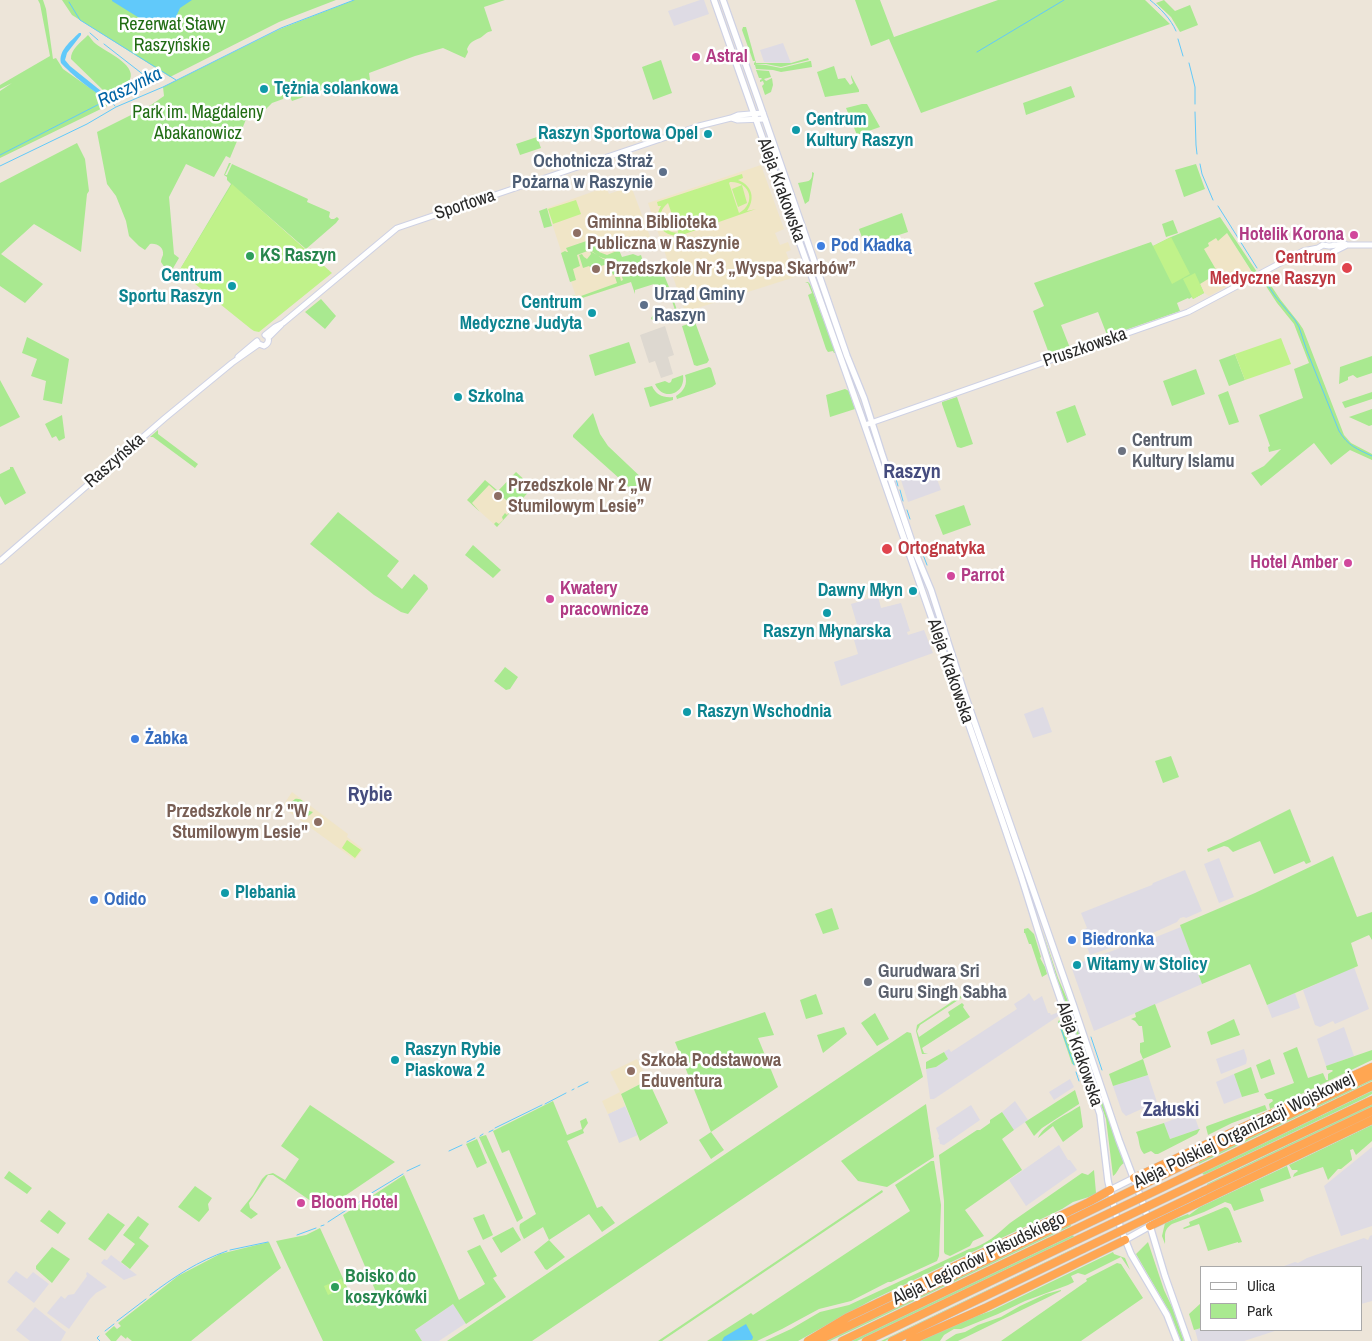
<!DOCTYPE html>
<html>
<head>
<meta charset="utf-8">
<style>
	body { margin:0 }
	#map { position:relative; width:1372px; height:1341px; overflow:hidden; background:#ede5d9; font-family:"Archivo Narrow",sans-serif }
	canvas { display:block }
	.legend { position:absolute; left:1200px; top:1266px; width:162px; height:65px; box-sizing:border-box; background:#fff; border:1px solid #a9a9a9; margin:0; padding:6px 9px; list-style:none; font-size:15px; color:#292929 }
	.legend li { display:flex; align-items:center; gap:10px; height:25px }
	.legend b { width:25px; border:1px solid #a9a9a9 }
</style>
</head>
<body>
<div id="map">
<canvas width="1372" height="1341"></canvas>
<ul class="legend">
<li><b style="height:6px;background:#fff"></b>Ulica</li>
<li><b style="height:14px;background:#a9e990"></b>Park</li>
</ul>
</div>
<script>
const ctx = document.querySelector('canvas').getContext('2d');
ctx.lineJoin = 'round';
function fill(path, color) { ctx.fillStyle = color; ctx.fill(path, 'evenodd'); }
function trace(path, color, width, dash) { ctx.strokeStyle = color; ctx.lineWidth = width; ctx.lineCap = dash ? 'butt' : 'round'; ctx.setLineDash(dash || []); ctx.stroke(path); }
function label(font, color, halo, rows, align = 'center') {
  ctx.font = font + ' "Archivo Narrow",sans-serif'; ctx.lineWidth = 5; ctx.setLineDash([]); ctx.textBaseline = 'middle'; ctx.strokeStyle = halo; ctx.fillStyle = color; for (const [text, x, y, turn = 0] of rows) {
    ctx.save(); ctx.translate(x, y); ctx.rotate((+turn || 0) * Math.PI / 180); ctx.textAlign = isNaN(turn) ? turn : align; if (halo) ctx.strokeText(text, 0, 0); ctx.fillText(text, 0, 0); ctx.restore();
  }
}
fill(new Path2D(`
	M700,0H704L709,14L674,26L668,11Z
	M783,43L791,63L764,62L760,50Z
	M933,468L941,490L908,502L901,480Z
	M878,596L881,608L901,603L910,631L907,632L908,635L924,630L933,653L841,686L834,662L858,654L854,640L861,638L851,604Z
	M1043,707L1052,732L1033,738L1024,714Z
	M1219,858L1234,897L1219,903L1204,864Z
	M1185,870L1202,911L1186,918L1184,917L1180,918L1177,922L1155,932L1090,955L1081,931L1087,928L1081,913L1139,890L1152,885L1153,883Z
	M1181,927L1202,984L1094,1031L1071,966L1142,940L1146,943L1152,940L1151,939Z
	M1354,967L1369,1009L1335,1024L1333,1021L1320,1027L1315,1025L1303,990Z
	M1029,993L1034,1001L1042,996L1048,1013H1050L1051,1015L1059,1012L1060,1015L934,1099H930L926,1069L936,1067L948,1059L944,1052L949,1049L951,1052L1017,1009L1014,1004L1025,997Z
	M1295,993L1300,1008L1272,1018L1267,1005Z
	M1344,1027L1354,1056L1326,1066L1317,1039Z
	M1244,1049L1247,1059L1246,1064L1221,1074L1216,1059Z
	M1234,1074L1242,1097L1224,1104L1216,1082Z
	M1148,1075L1157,1102L1126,1116L1122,1112L1113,1086Z
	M1070,1079L1074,1087L1054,1100L1049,1092Z
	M1015,1101L1028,1120L1014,1130L1002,1112Z
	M971,1105L980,1120L944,1145L940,1144L939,1139H938L939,1136L936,1128Z
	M625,1106L638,1135L619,1143L608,1114Z
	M1193,1112L1199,1129L1170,1139L1164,1123Z
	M1059,1145L1068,1160H1070L1077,1170L1026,1206L1009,1180Z
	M1372,1147V1226L1341,1236L1324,1186Z
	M1372,1235V1301L1361,1304V1267H1283L1284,1266L1295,1262L1298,1263L1307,1258L1364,1238L1368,1240L1370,1236Z
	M111,1255L137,1275L124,1280L101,1263L104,1259L107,1260Z
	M16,1271L27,1279L33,1272L49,1284L34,1303L7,1282Z
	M87,1272L107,1287L96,1293L90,1299L69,1329L47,1313L61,1296L65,1299L68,1295L74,1294L87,1276L86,1274Z
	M453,1304L466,1323L439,1341H422L415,1330Z
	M35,1307L66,1332L61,1341H30L16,1330Z
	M1201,1328V1330H1278L1244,1341H1198L1195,1330Z`), '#dedbe4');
fill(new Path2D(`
	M761,165L784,229L775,233L780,245L788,242L791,250L786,252L795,277L685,312L648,203Z
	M631,186L651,239L619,250L631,282L577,300L547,208L606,187L609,194Z
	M1218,218L1252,273L1209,296L1204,293L1175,236Z
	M516,472L533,487L497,527L467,500L485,480L498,491Z
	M292,792L348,834L347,837L363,849L355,860L282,807Z
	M637,1059L648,1080L621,1094L625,1106L608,1114L602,1101L620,1092L610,1072Z`), '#f0e5c7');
fill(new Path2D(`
	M38,0H43L46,9L53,59L56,58L63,69L104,98L107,106L0,158V91L12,83L0,89V85L50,56L40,4Z
	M62,0H336L279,22L170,77L72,15Z
	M354,0H505L484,7L492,31C486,32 485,35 480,38C473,41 470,42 467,49L468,52L465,58L443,48L415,56L369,73L370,80C357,79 353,80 342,87L340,84L292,101L290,97H288L287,95L284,96L283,99L272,103L266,109H258L247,117L230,158L226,156L214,177L186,164L169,197L174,254L179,258L172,270L165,268L161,262C161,260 162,257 163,255C164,247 157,243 150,244L145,250L139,246L129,236L126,221L116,196L107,184L97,132L151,105L164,96L163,87L280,29Z
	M855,0H880L894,37L998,0H1145L1170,24L921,113L889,39L871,46Z
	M1164,0L1175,11L1190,5L1198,25L1180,32L1171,17L1156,3Z
	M743,27H746L756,63H791L808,58L809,60L781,67L766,64L754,65V63L755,62V61H753L742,30Z
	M88,35C91,38 93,42 96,44C107,53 141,66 128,83C122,90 116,93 107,94L71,59C70,50 81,42 88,35Z
	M661,60L672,93L653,100L642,67Z
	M810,61H811L812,67L781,72L773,70L756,69L755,65H766L781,68Z
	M834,66L838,79L845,78L850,85L853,83L851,77V75L859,90V92L825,97L817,72Z
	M756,70L769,71L771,77L764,79L766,81L772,78L773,85L771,92L765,95L762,86L764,84L763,81L760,82V80L762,79L761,78H759Z
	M1071,86L1075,97L1026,115L1023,103Z
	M862,104H867L880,127L857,135L846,108Z
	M537,137L541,148L520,155L516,144Z
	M77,143L85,159L89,191L87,194L81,252L34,224L1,254L43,284L25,303L0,286V183Z
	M229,163H231L225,175H227L232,164L308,199L307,202L330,212L329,217L331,219H334L337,217L339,219L336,223L306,249L245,196L179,271L231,184L227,180V177L224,175Z
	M1196,164L1205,189L1184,197L1175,170Z
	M812,172L814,173L809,201L805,204L798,183C806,181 813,183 812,172Z
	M547,208L552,226L544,228L539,211Z
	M902,213L908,232L865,246L859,229Z
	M1220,217L1257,272L1246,278L1245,277L1252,273V272L1227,233L1218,241L1216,238L1208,243L1209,246L1204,249L1218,273L1200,284L1204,293L1193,299L1192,297L1189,299L1188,298L1177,303L1180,311L1105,337L1104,336L1107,335L1098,312L1061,325L1070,348L1100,337L1101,339L1070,348L1050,356L1033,311L1044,306L1034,283L1151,242L1153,246L1171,237Z
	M1173,220L1178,233L1166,237L1162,224Z
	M595,238L599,252L607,255L619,250L622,257L633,254L638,256L641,255L646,271L654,269L658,276L664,275L669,287L656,288L654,284L635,290V294L631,282L570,302L574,317L568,297L575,295L577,299L581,297V296L617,283L615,277H620L621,281L623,280L616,259C613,259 611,260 608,259C601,259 595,253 590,250L577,255L580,266L573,269L576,280L570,282L561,253L565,251L567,252H568L566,248Z
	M590,251C601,256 602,262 614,260L618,269L616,273L613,275L609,264L596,267V266L590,267L589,266L583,268L579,255L582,254L584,257L587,259L591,254Z
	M1271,273L1273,274L1266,278L1280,299L1299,323L1303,329L1344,435L1351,443L1372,454V460L1350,450L1331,465L1314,443L1261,486L1251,473L1264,466L1281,449L1269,452L1268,447L1270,446L1259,415L1303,398L1294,369L1309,363L1294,324L1277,303L1262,280L1266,278L1265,276Z
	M808,282L810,284L836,353H834L833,351L828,352L826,349L808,295L812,293L808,283H805Z
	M670,290L677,310L675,313L652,320L651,318L660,306H662L665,314L675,310L670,295L666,296V294L667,291Z
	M321,299L336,316L325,329L305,312Z
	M695,322L709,360L707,363L697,366L694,365L682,326Z
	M27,337L69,359L62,404L43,400L46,381L31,376L37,359L22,353Z
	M629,342L636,363L595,376L589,355Z
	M1235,354L1245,380L1229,386L1219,360Z
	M1372,356V373L1357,378L1353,375L1348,377V380L1339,384L1340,367Z
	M709,367L711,368L716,384L712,387L677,399L676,396C684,391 688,384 685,375Z
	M1196,369L1205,394L1172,406L1163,381Z
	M683,375C686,394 663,402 655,384L665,381L669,383L671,382L672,379Z
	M0,380L20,417L0,427Z
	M652,386C656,395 663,398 673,397V400L650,407L644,388Z
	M845,389L849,391L855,409L830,417L826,395Z
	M1228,391L1239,422L1229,425L1218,395Z
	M1372,392V399L1345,408L1342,402Z
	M957,397L973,444L961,448L957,447L942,404V402Z
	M1075,405L1086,435L1067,443L1056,412Z
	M1372,409V425L1369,426L1349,417Z
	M593,413L600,434L608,446L646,482L638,489L632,490L629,487L573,437V435Z
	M62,415L65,438L59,441L56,436L52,438L45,424Z
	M158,430V434L198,464L195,468L153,437H150Z
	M10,467H13L26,493L5,505L0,496V474L10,469Z
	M516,472L530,485L528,487L531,485L533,487L497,527L494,524L496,522L499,524L503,520L502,517L505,513L507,515L514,507L489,485L472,503L480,512L467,500L485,480L498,491Z
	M964,505L971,525L943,535L935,515Z
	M338,512L399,561L387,576L402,589L414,574L427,585L428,589L408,614L401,612L374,595L310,544Z
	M473,545L501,570L493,578L465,555Z
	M505,667L518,677L510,689L506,690L494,681Z
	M1171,756L1179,777L1163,783L1155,761Z
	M295,799C302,798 306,803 306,810L313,812C306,820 296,818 294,807L290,803Z
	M1290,809L1311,862L1306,864L1304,861L1274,874L1260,841L1233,852L1228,847L1224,846L1208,852L1207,849L1230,839Z
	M1333,856L1357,917L1372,912V940L1369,935L1351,943L1358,966L1267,1005L1250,964L1202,984L1180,925L1255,893Z
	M832,908L839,929L823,934L815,914Z
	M1028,928L1034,934L1041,957L1040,958L1045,967L1047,974L1042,977L1031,944H1029L1025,933H1024V929Z
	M1042,929L1058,978L1068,1001L1124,1163C1118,1167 1118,1173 1113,1176L1106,1119L1058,982Z
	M973,989L976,990L972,991L920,1025L917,1031L919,1037L950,1016L948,1012L962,1003L964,1005L963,1007L970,1017L922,1048L924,1053L928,1054H922L916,1031L917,1025L959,997Z
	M816,994L823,1014L806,1019L800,1000Z
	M1155,1004L1171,1047L1143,1059L1148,1075L1113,1086L1109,1074L1143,1059L1140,1052V1043L1144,1042L1142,1026H1139L1135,1021L1131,1019L1136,1017L1135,1013Z
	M765,1012L774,1035L758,1038L778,1087L711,1132L724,1150L711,1159L699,1140L711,1132L675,1042Z
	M875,1013L889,1039L877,1046L861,1023Z
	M1060,1018L1076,1065L1072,1064L1058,1022Z
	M1234,1019L1240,1035L1211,1045L1207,1032Z
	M844,1027L847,1034L823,1053L817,1035Z
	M907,1032L911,1033L923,1077L532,1341H447Z
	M1297,1047L1308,1078L1323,1073L1326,1080H1328V1074L1333,1071L1332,1070H1327L1326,1066L1372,1050V1060L1270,1109L1269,1104L1273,1101L1272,1099H1267L1264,1094L1294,1083L1283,1053Z
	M944,1052L948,1059L936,1067L926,1069V1062Z
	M1270,1059L1275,1074L1261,1079L1256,1065Z
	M1251,1067L1259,1092L1242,1097L1234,1074Z
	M1372,1078V1081L1199,1164V1162Z
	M648,1080L668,1123L640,1141L621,1094Z
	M1075,1090L1079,1103V1104L1042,1128L1034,1136L1025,1122Z
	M1372,1091V1094L1365,1098L1204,1175L1202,1173Z
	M553,1101L567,1135L582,1129L580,1121L586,1118L588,1123L583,1130L584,1133L567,1141L597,1208L602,1206L615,1223L602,1232L589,1214L549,1240L565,1257L547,1270L545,1269L534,1252L549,1240L543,1227L524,1239C522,1235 518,1229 520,1224L536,1214L509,1150L502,1153L493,1131Z
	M926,1104L934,1157L887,1187L858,1181L841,1161Z
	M1372,1104V1107L1207,1186V1184Z
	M310,1105L395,1162L324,1210L273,1175H268L249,1203L250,1208L258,1214L251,1219L240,1211L253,1195L262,1179L266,1175L273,1173L285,1180L299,1159L281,1146Z
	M1265,1105L1267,1110L1232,1123L1208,1135L1206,1127L1207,1126Z
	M1080,1106L1083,1127L1063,1142L1053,1126L1038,1138C1043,1125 1069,1113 1080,1106Z
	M1002,1112L1014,1130L1002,1139L1022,1170L965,1210L984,1236L973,1241L970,1246L950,1256L945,1254L944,1252V1201L939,1155L977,1130H980L990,1123V1120Z
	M1164,1123L1170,1139L1199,1129H1200L1197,1134L1158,1154H1155L1151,1151L1144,1154C1138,1148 1140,1139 1136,1132Z
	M1372,1125V1141L1356,1155L1353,1149L1350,1150L1352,1159V1160L1341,1169H1338L1328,1180L1323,1167L1293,1177L1294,1174L1298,1171L1297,1170H1292L1289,1165Z
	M486,1135L523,1218L517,1222L479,1137Z
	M477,1139L487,1163L477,1168L466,1144Z
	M931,1161H934L941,1205L939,1256L937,1261L891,1282H888L851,1301L819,1309L782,1329L757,1341H707L751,1313L753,1315L910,1211L895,1185Z
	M1287,1166L1291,1178L1260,1189L1264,1201L1234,1211L1231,1204L1225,1202L1204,1212L1172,1224C1162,1231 1166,1237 1165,1244L1162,1236L1165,1223L1188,1214L1189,1215L1200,1207Z
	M1094,1170L1096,1193L1095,1195L1073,1202L1062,1209L872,1300L798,1341H765L791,1329L820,1312L849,1305L969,1249C985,1246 999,1233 1010,1223L1082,1173L1088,1175Z
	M9,1171L32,1188L27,1194L4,1178Z
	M404,1175L459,1300L485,1284L467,1251L480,1245L497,1276L493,1278L506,1297L466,1324L453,1304L415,1330L422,1341H323L276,1241L306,1235L320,1228L356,1307L374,1297L373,1294L376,1292L343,1215Z
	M195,1186L212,1198L208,1204L209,1210L199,1222L178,1207Z
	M882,1190L883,1192L662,1341H658Z
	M1225,1207L1228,1208L1230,1211L1242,1242L1238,1243V1242L1208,1251L1199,1224L1184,1229L1183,1228L1190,1225L1189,1222Z
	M49,1210L66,1223L58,1234L40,1221Z
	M108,1213L125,1225L105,1251L88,1239Z
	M484,1214L493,1235L483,1240L473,1218Z
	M138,1216L149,1224L139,1238L149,1246L130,1269L121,1262L135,1244L123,1235Z
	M1070,1224L1071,1226L830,1341H824Z
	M513,1227L521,1240L501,1253L492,1238Z
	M1073,1235L1074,1237L857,1341H851Z
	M269,1242L281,1268L191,1341H132L127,1337L126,1339L121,1335L116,1341H111L105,1334L114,1326L117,1329L121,1326L118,1323L178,1276L220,1254Z
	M1148,1242L1164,1290L1173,1309L1184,1341H1181L1169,1311L1136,1254Z
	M52,1247L70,1259L52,1283L36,1269V1266Z
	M1077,1247V1249L885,1341H881Z
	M1113,1252L1114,1254L1125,1258L1130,1270L1121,1257L1085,1275L1078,1273L1071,1276L1074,1282L1068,1285L1025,1301L998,1314L961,1329H954L944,1335L940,1341H920L964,1320L991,1311Z
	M1117,1263L1121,1264L1143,1298L1081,1341H1001L1087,1281L1086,1279Z
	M1061,1290V1291L958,1341H945L956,1334L965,1332L978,1325L1001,1317L1020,1306L1046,1294Z
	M1201,1303V1328L1194,1330L1189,1314Z`), '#a9e990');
fill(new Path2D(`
	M742,174L743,178L738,180C753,186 755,199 747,211L756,209L679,236C661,236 652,221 661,206H658L657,202ZM730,182C750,181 757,203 739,213L729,183ZM668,203L678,232V233C660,232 654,214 668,203Z
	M232,184L332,273L259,332L254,331L251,329L179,271Z
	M742,185L747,203L738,207L732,189Z
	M576,200L581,214L553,224L548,209Z
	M1171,237L1190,274L1172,284L1153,246Z
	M1195,273L1204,293L1193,299L1183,279Z
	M1281,338L1291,364L1245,380L1235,354Z
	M347,840L361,850L355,858L342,848Z
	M341,1279L346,1287L328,1295L324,1286Z`), '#c0f28a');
fill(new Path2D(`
	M665,326L674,355L668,357L673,374L661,378L655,361L649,363L640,335Z`), '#ddd8d0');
fill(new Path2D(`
	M112,0H192L180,8L175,19L162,23L149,30L141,19L112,1Z
	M79,33H81V35L67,53L65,60L70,66L106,95L107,97L106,98C95,94 70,73 61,63C58,51 71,41 79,33Z
	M746,1324L753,1337L752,1340L722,1341L724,1337Z`), '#61c9fa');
trace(new Path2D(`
	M1150,0C1160,8 1171,19 1176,31
	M69,2L80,20L176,80
	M90,33L98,40
	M1178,39L1183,56
	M104,44L149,79L116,97
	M977,52L1064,0
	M1189,63L1195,87V104
	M1195,112L1196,145L1197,154
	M0,155L109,99L115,106
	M1200,164L1202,174L1213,200
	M0,166L87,124L116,107L163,87L281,28L354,0
	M1218,206L1257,268
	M1263,278L1275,296L1295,320L1299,327L1307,351L1339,431C1348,446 1357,449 1372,456
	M890,462L891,465
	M892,468L895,476
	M896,479L898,486
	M900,490L903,501
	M907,510L910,519
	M922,552L927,565
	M1059,1023L1074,1065
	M1091,1037L1102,1070
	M1076,1072L1079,1081
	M578,1087L588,1082
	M572,1090L574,1089
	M545,1104L566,1093
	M495,1128L542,1105
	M489,1132L493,1130
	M480,1136L483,1134
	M467,1142L475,1138
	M449,1151L462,1145
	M407,1171L420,1165
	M365,1197L403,1174
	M328,1222L362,1200
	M321,1226L324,1225
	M297,1235L316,1228
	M230,1250L268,1242
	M150,1295C174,1277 198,1261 227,1251
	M117,1321L146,1299
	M105,1331L114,1324
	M99,1336L97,1338L100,1341`), '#61c9fa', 1);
const tertiary = new Path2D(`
	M731,118L737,120L765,119
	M1300,254L1315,255L1322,259L1325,260L1329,258L1333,252L1347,245
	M265,335L275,327L283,323L397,228L699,126L731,118L738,115L763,113
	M268,338L281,325
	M259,344L264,346C268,344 269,341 268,338
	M238,357L257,341
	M865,425L1188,312L1303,251L1318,248L1323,245L1329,246L1345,244L1347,245H1372
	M0,561L165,418L232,363L259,344`);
const secondary = new Path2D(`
	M714,0L760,131L861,415L1001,817L1021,876L1052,975L1100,1114L1108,1181L1116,1215L1123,1234L1131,1254L1167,1315L1177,1341
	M723,0L759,102L847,356L864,398L882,454L916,554L931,590L965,695L1073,1004L1119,1140L1144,1206L1165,1276L1188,1341
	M1110,1190L1134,1178
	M1125,1240L1150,1226`);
const motorway = new Path2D(`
	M1194,1160L1372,1075
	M1197,1171L1372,1086
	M1134,1178L1372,1067
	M1201,1181L1372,1100
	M1204,1191L1372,1111
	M1150,1226L1372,1120
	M808,1341L848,1317L1089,1202L1110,1190
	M817,1341L1073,1219
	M842,1341L1076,1229
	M866,1341L1079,1239
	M892,1341L1083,1249
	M910,1341L985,1308L1125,1240`);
trace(tertiary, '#ced1e4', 7);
trace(secondary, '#ced1e4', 8);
trace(motorway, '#c7c7c7', 9);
trace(tertiary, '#fff', 5);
trace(secondary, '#fff', 5.5);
trace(motorway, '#ffa652', 8);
const motorwayBridge = new Path2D(`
	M1073,1219L1194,1160
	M1076,1229L1197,1171
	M1079,1239L1201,1181
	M1083,1249L1204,1191`);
trace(motorwayBridge, '#c7c7c7', 9, []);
trace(motorwayBridge, '#ffa652', 8);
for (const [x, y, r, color] of [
	[696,57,5,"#d1479c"],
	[264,89,5,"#0f9aa8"],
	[796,130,5,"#0f9aa8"],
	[708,134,5,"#0f9aa8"],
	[663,172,5,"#5c6f8a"],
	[577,233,5,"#8d6e63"],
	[1354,235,5,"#d1479c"],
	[821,246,5,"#3f7fe0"],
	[250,256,5,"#2e9e5b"],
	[1347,268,6,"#e0444e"],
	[596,269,5,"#8d6e63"],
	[232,286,5,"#0f9aa8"],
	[644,305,5,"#5c6f8a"],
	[592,313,5,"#0f9aa8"],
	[458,397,5,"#0f9aa8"],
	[1122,451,5,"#6b7280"],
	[498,496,5,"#8d6e63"],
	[887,549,6,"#e0444e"],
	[1348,563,5,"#d1479c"],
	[951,576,5,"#d1479c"],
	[913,591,5,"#0f9aa8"],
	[550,599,5,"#d1479c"],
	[827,613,5,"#0f9aa8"],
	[687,712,5,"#0f9aa8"],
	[135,739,5,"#3f7fe0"],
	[318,822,5,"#8d6e63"],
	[225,893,5,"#0f9aa8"],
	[94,900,5,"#3f7fe0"],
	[1072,940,5,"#3f7fe0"],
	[1077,965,5,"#0f9aa8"],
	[868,982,5,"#6b7280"],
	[395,1060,5,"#0f9aa8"],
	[631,1071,5,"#8d6e63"],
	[301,1203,5,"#d1479c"],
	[335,1287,5,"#2e9e5b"]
]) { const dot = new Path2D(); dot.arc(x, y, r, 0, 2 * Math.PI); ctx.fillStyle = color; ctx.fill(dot); trace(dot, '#fff', 2); }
label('18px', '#206c13', '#fff', [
	["Rezerwat Stawy",172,25],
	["Raszyńskie",172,46],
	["Park im. Magdaleny",198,113],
	["Abakanowicz",198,134]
]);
label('bold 18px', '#b23c85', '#fff', [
	["Astral",706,57],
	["Hotelik Korona",1344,235,"right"],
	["Hotel Amber",1338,563,"right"],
	["Parrot",961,576],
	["Kwatery",560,589],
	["pracownicze",560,610],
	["Bloom Hotel",311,1203]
], 'left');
label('bold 18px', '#0d838f', '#fff', [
	["Tężnia solankowa",274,89],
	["Centrum",806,120],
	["Kultury Raszyn",806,141],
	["Raszyn Sportowa Opel",698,134,"right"],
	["Centrum",222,276,"right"],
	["Sportu Raszyn",222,297,"right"],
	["Centrum",582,303,"right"],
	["Medyczne Judyta",582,324,"right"],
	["Szkolna",468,397],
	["Dawny Młyn",903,591,"right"],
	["Raszyn Młynarska",827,632,"center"],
	["Raszyn Wschodnia",697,712],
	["Plebania",235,893],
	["Witamy w Stolicy",1087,965],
	["Raszyn Rybie",405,1050],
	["Piaskowa 2",405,1071]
], 'left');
label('bold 18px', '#4e5e75', '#fff', [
	["Ochotnicza Straż",653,162],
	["Pożarna w Raszynie",653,183],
	["Urząd Gminy",654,295,"left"],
	["Raszyn",654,316,"left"]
], 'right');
label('18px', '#292929', '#fff', [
	["Aleja Krakowska",781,190,70],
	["Sportowa",465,205,-18],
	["Pruszkowska",1085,348,-19],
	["Raszyńska",115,461,-41],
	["Aleja Krakowska",950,671,71],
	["Aleja Krakowska",1079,1054,71],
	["Aleja Polskiej Organizacji Wojskowej",1244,1131,-26],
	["Aleja Legionów Piłsudskiego",979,1259,-26]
]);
label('bold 18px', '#785e54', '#fff', [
	["Gminna Biblioteka",587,223],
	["Publiczna w Raszynie",587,244],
	["Przedszkole Nr 3 „Wyspa Skarbów”",606,269],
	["Przedszkole Nr 2 „W",508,486],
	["Stumilowym Lesie”",508,507],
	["Przedszkole nr 2 \"W",308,812,"right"],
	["Stumilowym Lesie\"",308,833,"right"],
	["Szkoła Podstawowa",641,1061],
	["Eduventura",641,1082]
], 'left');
label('bold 18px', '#366cbe', '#fff', [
	["Pod Kładką",831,246],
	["Żabka",145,739],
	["Odido",104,900],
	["Biedronka",1082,940]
], 'left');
label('bold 18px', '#27864d', '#fff', [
	["KS Raszyn",260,256],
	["Boisko do",345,1277],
	["koszykówki",345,1298]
], 'left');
label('bold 18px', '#be3a42', '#fff', [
	["Centrum",1336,258],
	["Medyczne Raszyn",1336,279],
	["Ortognatyka",898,549,"left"]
], 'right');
label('bold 18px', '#5b616d', '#fff', [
	["Centrum",1132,441],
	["Kultury Islamu",1132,462],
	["Gurudwara Sri",878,972],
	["Guru Singh Sabha",878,993]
], 'left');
label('italic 19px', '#0164a5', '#fff', [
	["Raszynka",130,88,-26]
]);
label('bold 20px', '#454c7e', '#fff', [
	["Raszyn",912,473],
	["Rybie",370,796],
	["Załuski",1171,1111]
]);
</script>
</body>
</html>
